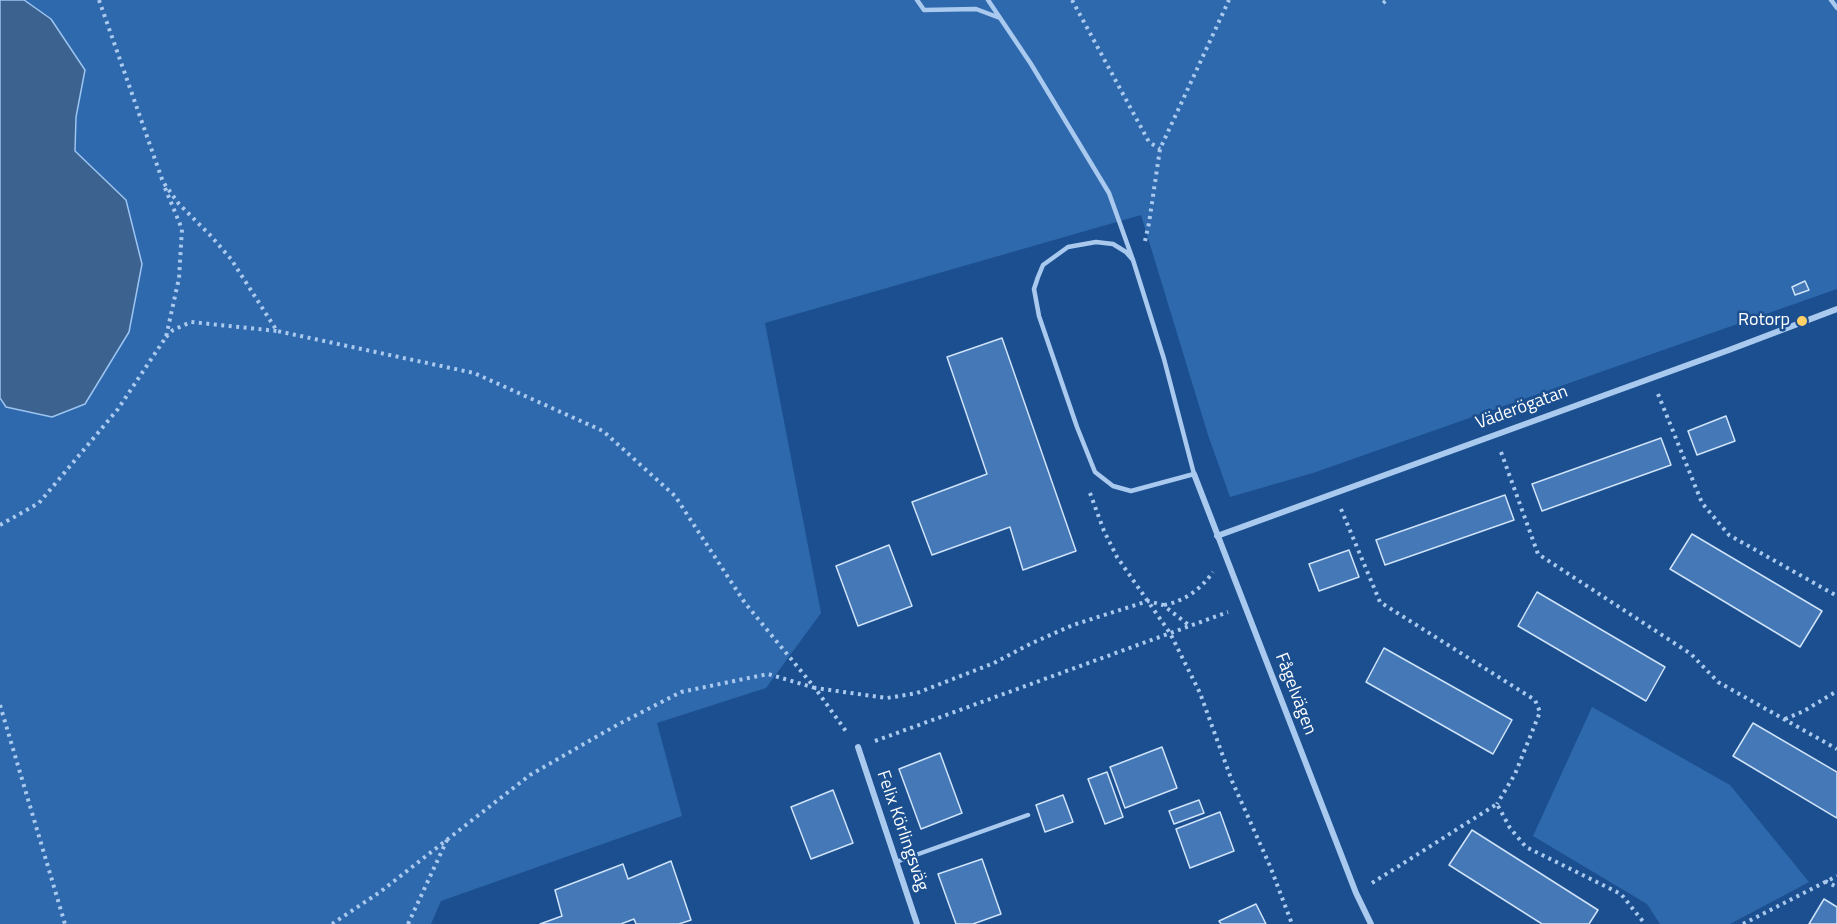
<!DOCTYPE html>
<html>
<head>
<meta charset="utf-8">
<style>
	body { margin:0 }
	canvas { display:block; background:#1b4f8f }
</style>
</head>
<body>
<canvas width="1837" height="924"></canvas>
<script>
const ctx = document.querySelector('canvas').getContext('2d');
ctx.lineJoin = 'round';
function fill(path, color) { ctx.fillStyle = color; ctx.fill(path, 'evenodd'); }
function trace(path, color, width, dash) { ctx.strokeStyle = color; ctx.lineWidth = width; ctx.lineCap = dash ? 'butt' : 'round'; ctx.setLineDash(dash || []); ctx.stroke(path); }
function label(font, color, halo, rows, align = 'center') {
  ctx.font = font + ' "Titillium Web",sans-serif'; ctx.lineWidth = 5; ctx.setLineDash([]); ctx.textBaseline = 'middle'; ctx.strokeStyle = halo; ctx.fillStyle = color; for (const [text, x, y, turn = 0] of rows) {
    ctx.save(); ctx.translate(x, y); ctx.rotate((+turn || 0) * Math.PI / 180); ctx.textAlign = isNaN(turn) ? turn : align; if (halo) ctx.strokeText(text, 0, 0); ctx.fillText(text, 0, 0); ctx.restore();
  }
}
fill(new Path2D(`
	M0,0H1837V289L1313,473L1230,497L1208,435L1141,215L765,323L821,613L766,688L657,723L682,816L441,901L431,924H0Z
	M1592,707L1730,785L1809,882L1730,924H1660L1647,904L1533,836Z`), '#2e69ad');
const water = new Path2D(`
	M0,0H24L51,19L85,70L76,117L75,151L126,200L142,264L129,332L85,404L52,417L6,407L0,398Z`);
fill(water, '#3c6290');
trace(water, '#9cc4f0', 1.5);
const building = new Path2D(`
	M1805,281L1809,290L1795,295L1792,287Z
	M1002,338L1076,551L1023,570L1010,527L932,555L912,502L987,474L947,357Z
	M1726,416L1735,441L1697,455L1688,431Z
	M1661,438L1671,465L1542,511L1532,484Z
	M1505,495L1514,520L1385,565L1376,540Z
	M1692,534L1822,611L1800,647L1670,569Z
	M889,545L912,606L858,626L836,566Z
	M1349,550L1359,577L1319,591L1309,564Z
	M1537,592L1665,667L1646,701L1518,626Z
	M1384,648L1512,720L1493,754L1366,682Z
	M1753,723L1837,772V818L1733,756Z
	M1162,747L1177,788L1125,808L1110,767Z
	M940,753L962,813L921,829L899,769Z
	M1107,772L1123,817L1105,824L1088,779Z
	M833,790L853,843L811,859L791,807Z
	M1063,795L1073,822L1045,832L1036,805Z
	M1199,800L1204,813L1174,824L1169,811Z
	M1220,812L1234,851L1190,868L1176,829Z
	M1472,830L1598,910L1589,924H1542L1449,865Z
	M982,859L1001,914L973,924H956L938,874Z
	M671,861L691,920L679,924H636L634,919L621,924H540L562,916L555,890L623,864L628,879Z
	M1824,899L1837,907V924H1809Z
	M1256,904L1266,924H1221L1219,921Z`);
fill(building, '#4478b7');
trace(building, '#cfe3fa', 1.5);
trace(new Path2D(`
	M99,0L163,182L179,204L210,235L231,259L277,331L474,373L603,431L675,496L745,603L815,688L887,698L917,693L994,663L1030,644L1073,625L1148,601L1163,605L1190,626
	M1072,0L1149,142L1160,149
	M1383,3L1387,0
	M1145,241L1149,223L1160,149L1229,0
	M166,337L173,330L191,322L277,331
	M1658,394L1702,503L1729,535L1837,596
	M1501,452L1538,554L1691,654L1718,682L1837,749
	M1090,493L1104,531L1117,557L1170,633L1200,693L1232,781L1270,866L1292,924
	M1341,509L1380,602L1535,700L1540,712L1515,774L1497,804
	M0,525L39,503L118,409L166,337L179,278L182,229L165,188
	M1164,605C1185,601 1201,589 1213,572
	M0,705L65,924
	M1785,719L1804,711L1837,691
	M875,741L1228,612
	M1825,881L1837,887
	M1372,883L1497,804L1510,828L1526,847L1621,894L1645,924
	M332,924L380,892L530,775L617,725L681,692L768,674L815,688L848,734
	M408,924L447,840
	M1743,924L1837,876`), '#a9c9ee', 4, [3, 4.5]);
trace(new Path2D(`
	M917,0L924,10L976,9L1000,18
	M988,0L1031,64L1109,193L1133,260L1164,359L1194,474L1131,491L1113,486L1095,472L1077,427L1039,316L1034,289L1038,277L1043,265L1068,247L1096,242L1113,244L1126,252L1133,260
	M1831,0L1837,8
	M896,862L1028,815`), '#a9c9ee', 4.5);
trace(new Path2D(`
	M1194,474L1356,893L1371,924
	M1217,536L1729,350L1837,309
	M858,747L917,924`), '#a9c9ee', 6);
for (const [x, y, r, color] of [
	[1802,321,6,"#ffd166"]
]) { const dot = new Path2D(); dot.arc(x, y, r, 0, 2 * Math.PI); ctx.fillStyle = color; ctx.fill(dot); trace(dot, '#1b4f8f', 2); }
label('18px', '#fff', '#1b4f8f', [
	["Rotorp",1790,321]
], 'right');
label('18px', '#fff', '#1b4f8f', [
	["Väderögatan",1522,408,-20],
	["Fågelvägen",1295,694,69],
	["Felix Körlingsväg",902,831,71]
]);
</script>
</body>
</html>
